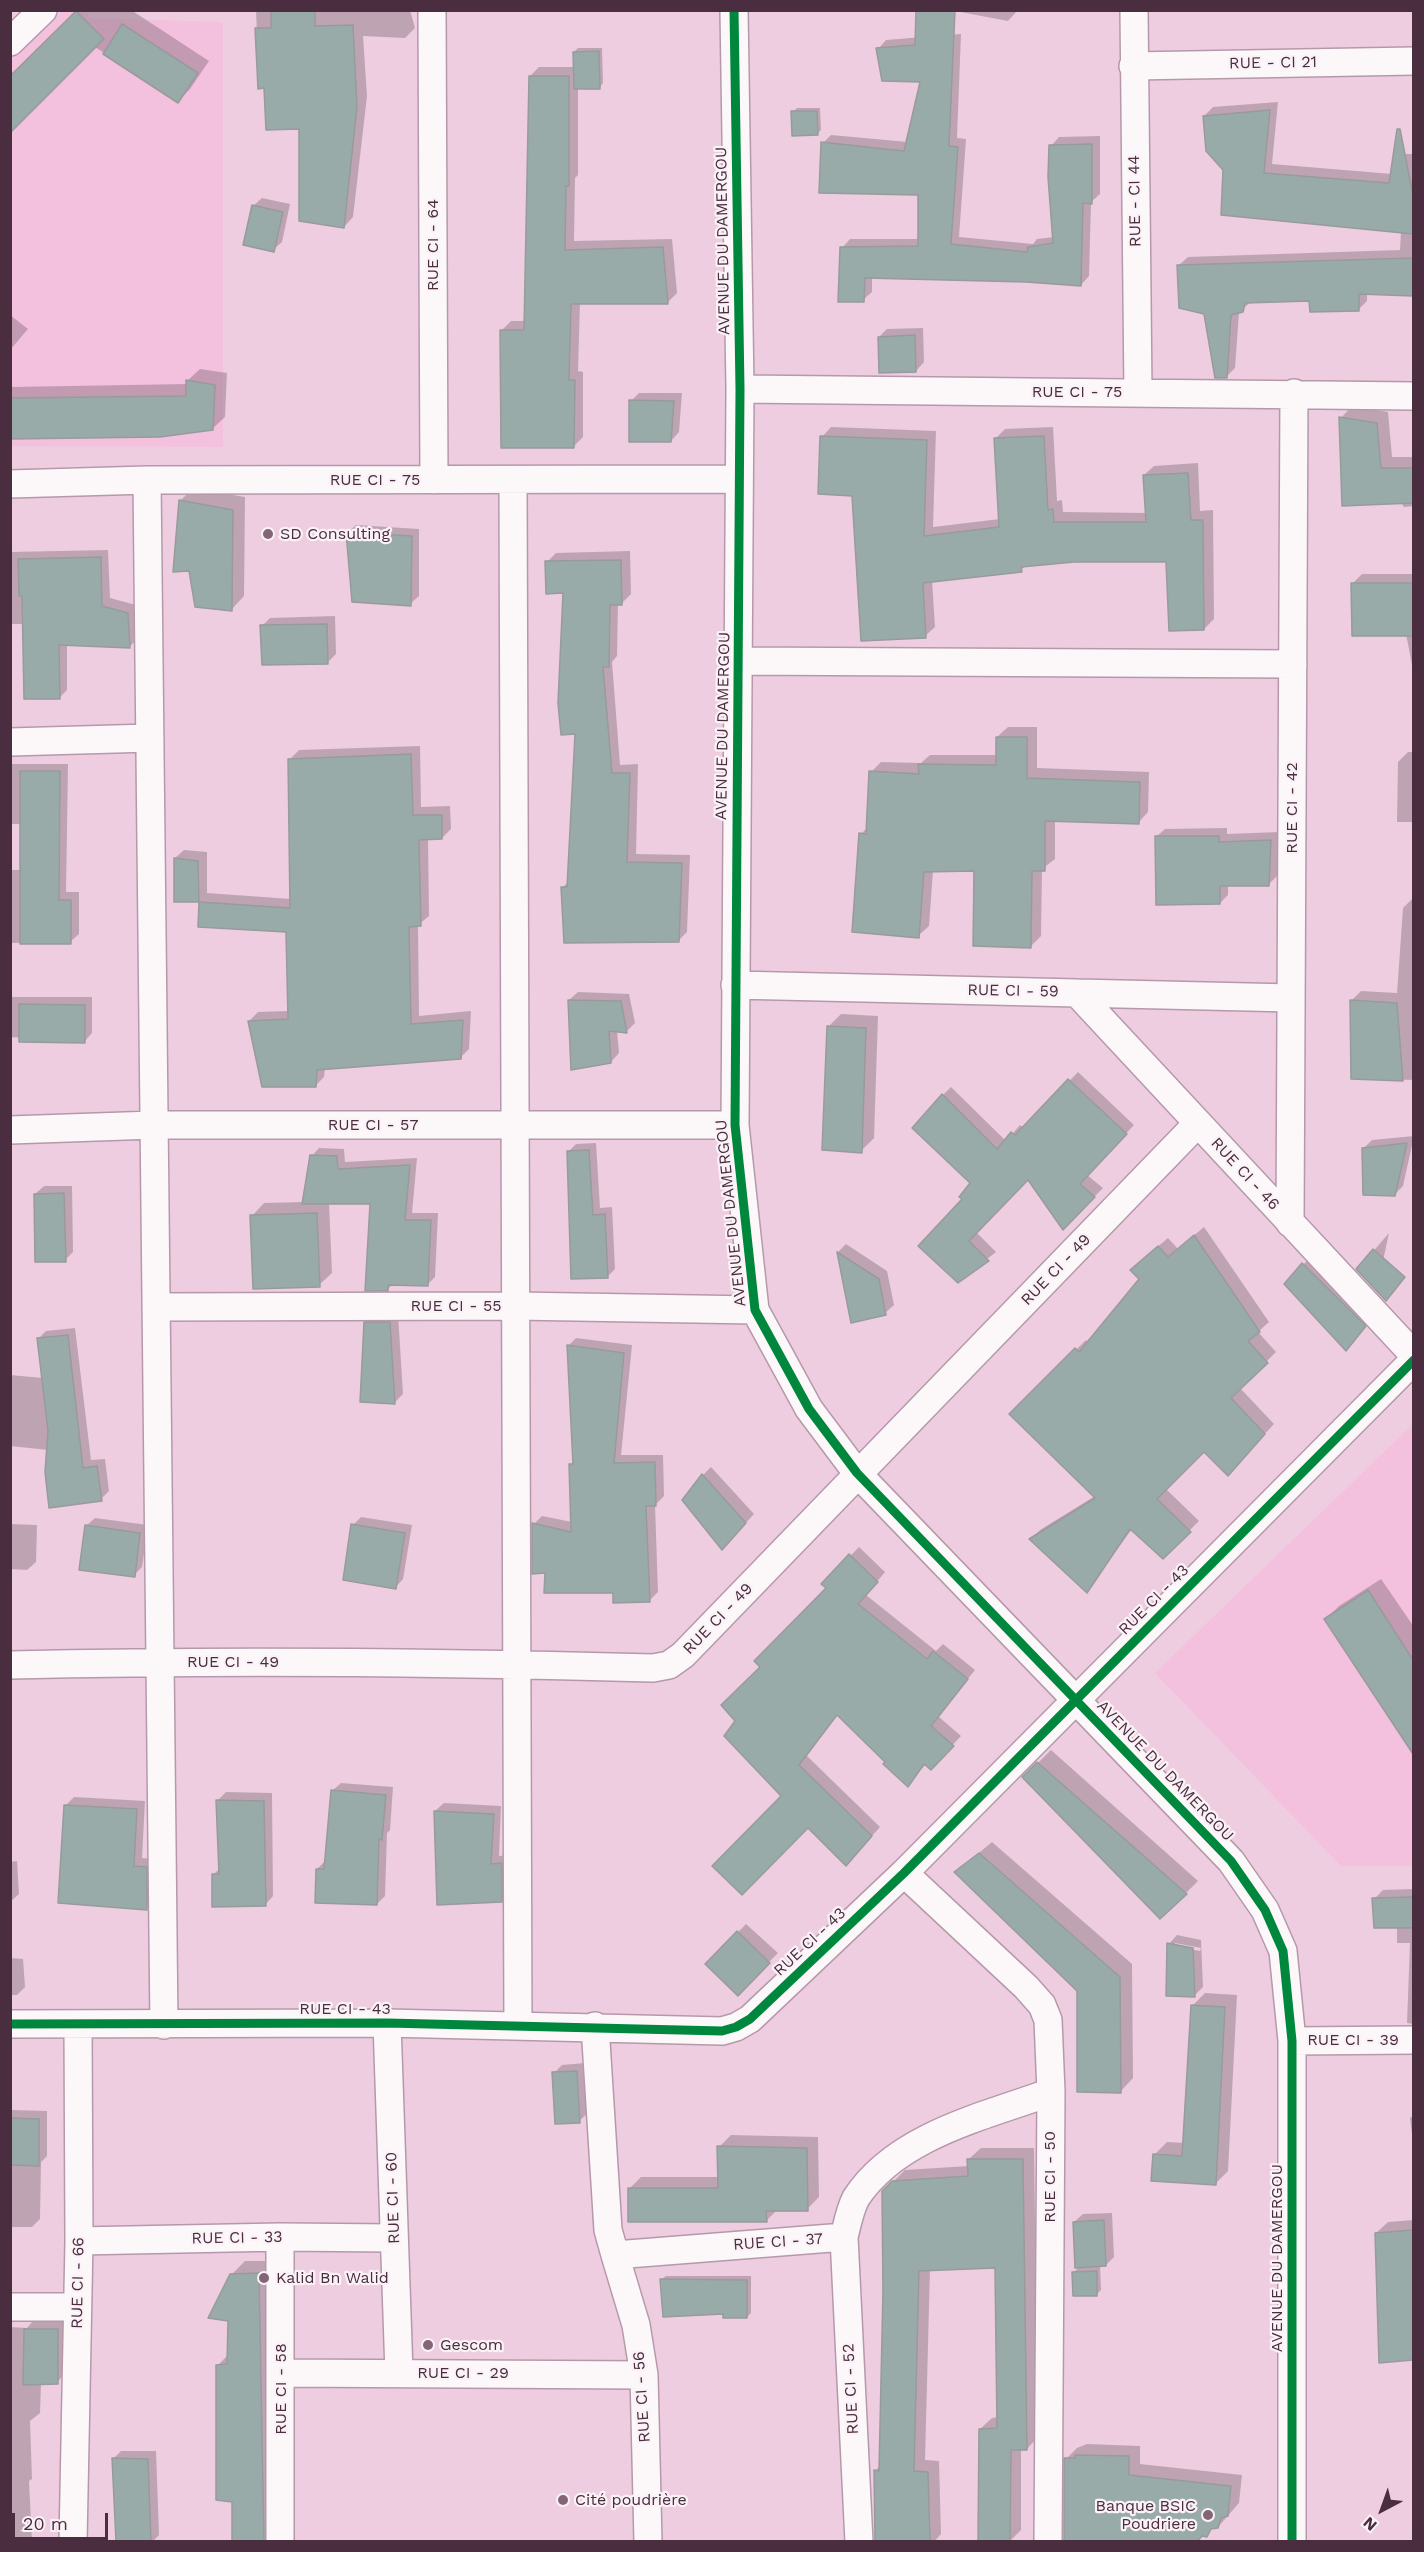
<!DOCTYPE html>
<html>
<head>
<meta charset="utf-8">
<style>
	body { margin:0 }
	#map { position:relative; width:1424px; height:2552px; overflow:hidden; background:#eecde0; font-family:"Work Sans",sans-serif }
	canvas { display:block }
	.frame { position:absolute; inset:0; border:12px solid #4a2d3e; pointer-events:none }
	.north { position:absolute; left:1352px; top:2480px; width:60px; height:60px; -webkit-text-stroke:4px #faf2f7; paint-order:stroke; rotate:221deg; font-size:16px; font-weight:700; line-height:24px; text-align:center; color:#4a2d3e }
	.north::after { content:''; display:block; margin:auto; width:21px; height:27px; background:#4a2d3e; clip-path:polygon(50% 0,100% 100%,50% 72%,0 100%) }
	.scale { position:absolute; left:12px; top:2513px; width:96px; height:27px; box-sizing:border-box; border:3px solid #4a2d3e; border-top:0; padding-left:8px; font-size:18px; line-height:21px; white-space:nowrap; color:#4a2d3e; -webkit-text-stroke:4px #faf2f7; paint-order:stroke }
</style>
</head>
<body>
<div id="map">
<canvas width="1424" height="2552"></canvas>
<div class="frame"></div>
<div class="north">N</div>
<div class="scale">20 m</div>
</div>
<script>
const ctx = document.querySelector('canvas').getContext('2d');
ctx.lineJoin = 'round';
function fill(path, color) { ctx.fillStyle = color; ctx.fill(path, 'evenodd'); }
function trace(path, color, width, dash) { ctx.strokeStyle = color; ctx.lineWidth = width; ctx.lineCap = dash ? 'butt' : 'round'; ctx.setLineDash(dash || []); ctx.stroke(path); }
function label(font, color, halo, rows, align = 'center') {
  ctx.font = font + ' "Work Sans",sans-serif'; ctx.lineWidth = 4.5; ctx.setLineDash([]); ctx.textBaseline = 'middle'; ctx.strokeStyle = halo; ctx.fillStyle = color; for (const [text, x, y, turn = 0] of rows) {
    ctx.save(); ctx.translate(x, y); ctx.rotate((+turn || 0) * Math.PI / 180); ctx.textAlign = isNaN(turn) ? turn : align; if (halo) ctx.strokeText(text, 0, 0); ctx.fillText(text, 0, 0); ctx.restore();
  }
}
fill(new Path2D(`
	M62,11H87L89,18L223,22V447L11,446L10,61Z
	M1413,1424V1866H1341L1155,1673Z`), '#f3c1de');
fill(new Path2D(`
	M78,10H131L209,61L190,89L178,101L95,47L10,78Z
	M256,10H410L415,28L405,38L363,36L367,96L353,217L344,227L300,128L265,87H259Z
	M950,10H1018L1008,21Z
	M961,34L957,138L966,139L959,237L1033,244L1037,239L1054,237L1051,146L1059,137L1100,136V194L1091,202L1089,276L1081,285L1026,280L872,277V292L863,300L842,248L850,239H920V194L823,143L831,135L908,142L922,81L878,49L886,40Z
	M578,48H602L603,83L600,87H578V175L575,178L574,241L672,239L677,293L668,302H580L578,371L583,372V437L574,446L502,330L511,321H526L530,76L539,67H575L574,52Z
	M1278,102L1272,164L1392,174L1403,154H1414V295L1367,293V301L1358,310L1311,299L1252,301L1239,312L1235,368L1226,377L1206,313L1178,266L1188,257L1400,250L1401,231L1225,169L1204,116L1213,107Z
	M797,108H820L821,130L817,134L793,112Z
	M262,198L290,204L282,242L273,250L253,206Z
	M10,315L28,329L10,350Z
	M923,328L924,362L916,371L879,337L887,329Z
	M200,369L227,373L225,417L212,429L10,438V387L188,384L187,381Z
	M639,393H682L679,432L671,441L631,401Z
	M1352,406L1388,412L1392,457H1414V506L1404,507L1341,418Z
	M831,427L936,431L933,527L1000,519L995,439L1005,429L1053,427L1057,501L1062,500L1063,512L1147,513L1144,475L1154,466L1198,463L1200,511L1213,510L1214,619L1204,629L1168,561L1074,560L1026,565L1021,570L932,580L935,627L925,636L822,437Z
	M193,488L245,497L244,596L232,609L180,501Z
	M356,525L419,529V596L410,604L347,533Z
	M108,550L110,598L136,605L138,639L130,646L67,644V690L59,698L24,624H10V552Z
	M630,551L631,594L622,603H618L617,656L612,662L620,765L638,764L636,854L690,855L687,932L678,941L562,888L568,882L577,733L565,592L547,562L556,553Z
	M1362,574H1414V675L1406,634L1352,584Z
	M335,616L336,654L328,662L262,626L270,618Z
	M1008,727H1037V768L1149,772L1148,812L1138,823L1055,820V859L1042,869L1041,936L1031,946L976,870H933L929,926L918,936L861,834L868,827L871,772L881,762L921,763L930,755H997V737Z
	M420,746L421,807L450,806L451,829L442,838H428L429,916L418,925L419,1016L471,1011L469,1049L460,1058L325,1068L324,1077L315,1086L249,1021L258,1012L289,1011L287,930L199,925L200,901L176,900L175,858L184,850L207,852V893L291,899L290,759L299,750Z
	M1408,752H1414V822H1397L1398,762Z
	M10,764H68L66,892H79V934L70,942L10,943V870H22V824H10Z
	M1227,828V834L1279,832L1277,876L1269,884H1228V895L1220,903L1156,837L1165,829Z
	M1413,898L1414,1080L1353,1078L1351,1001L1361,991L1397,993L1403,908Z
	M578,992L629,994L635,1023L627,1031H617L619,1053L611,1062L569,1000Z
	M10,997H92V1033L84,1042L10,1037Z
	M841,1014L878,1016L874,1138L861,1151L828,1027Z
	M1078,1072L1134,1125L1087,1175L1103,1188L1064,1227L1028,1178L976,1232L996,1252L959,1281L964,1199L972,1183L943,1095L951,1087L1006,1141L1020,1125L1024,1128Z
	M1414,1136L1403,1186L1394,1195L1364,1148L1372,1140Z
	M596,1143L600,1208L612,1207L615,1269L607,1277L568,1152L576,1144Z
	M319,1148L344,1149L345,1162L417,1158L412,1213H438L435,1277L427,1285L393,1284L388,1289L372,1203H329L332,1273L319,1285L252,1216L264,1203L304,1202L312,1156Z
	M44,1186H72L73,1252L65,1260L35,1194Z
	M1204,1227L1269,1322L1258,1332L1276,1352L1240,1388L1274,1424L1237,1464L1204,1450L1166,1489L1199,1521L1163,1557L1132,1529L1087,1590L1031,1539L1040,1530L1095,1496L1011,1414L1086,1340L1089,1343L1141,1279L1142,1260L1168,1238L1178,1249Z
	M1389,1233L1378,1284L1358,1269Z
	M846,1244L887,1271L894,1305L885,1313L852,1321L838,1252Z
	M1312,1255L1373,1317L1354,1340L1286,1284Z
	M374,1314H398L403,1394L395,1402L365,1323Z
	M75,1328L91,1460L105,1459L109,1491L101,1499L48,1450L10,1446V1375L43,1378L38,1339L46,1331Z
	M576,1338L632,1345L621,1455H663L664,1496L655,1505L658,1592L650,1600L546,1571L534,1524L542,1516L572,1522L571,1464L574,1461L568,1346Z
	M711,1467L754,1514L730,1540L703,1475Z
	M361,1517L412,1525L403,1579L395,1588L353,1525Z
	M95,1518L148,1525L142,1567L134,1575L86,1526Z
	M10,1524L37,1525L36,1562L27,1570L10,1569Z
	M859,1547L885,1572L866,1595L936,1651L943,1644L975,1670L938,1716L961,1736L931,1768L926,1764L908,1785L887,1762L838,1714L807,1756L880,1827L855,1855L783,1796L737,1721L762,1667L828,1588L823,1584Z
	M1381,1579L1414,1627V1751L1326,1619L1339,1606Z
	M1051,1750L1198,1881L1186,1893L1024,1777Z
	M341,1783L393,1787L390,1830L387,1833L385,1896L377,1904L317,1869L325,1861L332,1791Z
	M226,1792L272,1793L273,1896L265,1905L214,1874L221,1867L217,1801Z
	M74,1797L145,1801L142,1858L154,1859L155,1900L146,1908L66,1805Z
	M444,1803L501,1806L499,1856L509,1855L510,1892L501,1900L435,1811Z
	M992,1842L1132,1964L1133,2078L1121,2091L1078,1990L956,1872Z
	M17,1861L19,1894L10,1902V1862Z
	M1414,1889V2024L1407,2023L1410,1943H1397V1926L1374,1899L1383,1890Z
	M746,1924L778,1953L738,1993L707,1964Z
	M1177,1935L1201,1940L1203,1987L1195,1995L1169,1944ZM1175,1943L1201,1948L1200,1951L1175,1946Z
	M10,1958L23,1959L25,1987L17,1995H10Z
	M1205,1993L1237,1995L1228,2171L1215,2184L1154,2155L1167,2142L1185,2143L1192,2006Z
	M585,2063L588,2113L579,2121L554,2073L562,2065Z
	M10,2110L47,2111V2156L41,2162L40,2219L32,2227H10Z
	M1414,2115V2149L1410,2118Z
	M731,2135L818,2137L819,2197L807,2209L777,2210L766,2221L629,2189L641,2177H719V2147Z
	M981,2148H1034L1038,2437L1027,2449H1021V2530L1009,2542L979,2541L980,2429L992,2418L999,2417L997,2266L930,2269L925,2460L939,2461L941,2534L934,2542H875V2471L880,2466L885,2290L883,2192L905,2170L969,2166V2159Z
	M1112,2213L1114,2257L1106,2265H1100L1101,2290L1097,2294L1074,2272L1080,2266L1074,2222L1083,2214Z
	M1414,2220V2358L1380,2362L1376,2233L1388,2222Z
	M245,2261H271L269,2542H233L234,2501L218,2365L229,2354L232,2274Z
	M666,2276H751V2313L747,2317L725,2312L662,2279Z
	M33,2321L65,2322V2374L57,2382L41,2383L40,2413L30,2421L32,2479L29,2481L32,2542H10V2327L27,2328Z
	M1087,2444L1140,2446V2464L1242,2475L1239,2503L1218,2527H1210L1195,2542H1066V2459L1077,2448Z
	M121,2451H156L159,2535L152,2542H118L113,2459Z`), '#0003');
const building = new Path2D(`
	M271,10H315V26L353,25L357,107L344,228L299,221V129L266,130L264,88L258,89L255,28H271Z
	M916,10H955L949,146L958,147L951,244L1027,252L1028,247L1053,243L1048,177L1049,145L1092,144V204L1083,203L1081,286L1026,282L865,278L864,302H838L840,247L918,246V195L819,193L821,142L904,151L920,82L882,81L876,48L915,45Z
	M76,11L104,39L10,133V76Z
	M122,24L198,73L178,103L103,54Z
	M599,51L600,89H574L573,52Z
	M529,76H569V186H566L565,250L663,247L668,304H571L569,380H575L574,448H501L500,330H524Z
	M1270,110L1264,173L1389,183L1397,129H1400L1413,195V234L1221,215L1223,170L1206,151L1203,116Z
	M791,111H817L818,135L792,136Z
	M252,205L283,212L274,252L243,245Z
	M1413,258V296L1359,294V311L1310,312L1309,301L1245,303L1243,312L1231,315L1227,378H1215L1204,314L1179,308L1177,265Z
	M915,335L916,372L879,373L878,337Z
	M186,380L215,385L213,430L160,437L10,439V398L186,396Z
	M629,400L674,401L671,442H629Z
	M1339,417L1377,423L1381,468H1413V503L1342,506Z
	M820,436L927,440L924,536L999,527L994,438L1044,436L1048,510L1053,509L1054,522H1146L1143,475L1188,473L1191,520H1203L1204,630L1169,631L1166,562H1074L1021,567L1022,572L923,583L926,638L861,641L852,496L818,494Z
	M179,500L233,510L232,611L195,607L189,571L173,572Z
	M346,532L412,536L411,606L352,602Z
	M101,557L102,606L128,613L130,648L59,645L60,699H24L22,596H19L18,559Z
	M621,560L622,605H610L609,667H603L612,773H630L627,862L682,863L679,942L564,943L561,887H567L575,734L561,735L558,703L563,593L546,594L545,561Z
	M1351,583H1413V636H1352Z
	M327,624L328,664L262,665L260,625Z
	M996,737H1027V778L1140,782L1139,824L1045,821V871H1032L1031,948L973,946L974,871L924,872L919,938L852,932L859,833L866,834L869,771L919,774L918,764L996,765Z
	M411,754L413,815H442V839L419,840L421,926L409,927L411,1024L463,1020L461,1059L317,1070L316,1087H262L248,1021L288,1019L286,932L198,927L199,902H174V858L198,861L199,902L290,908L288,759Z
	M20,771H60L59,900H71V944H20Z
	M1155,836H1219V842L1271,840L1269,886H1220V904L1156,905Z
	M568,1000L621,1001L627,1033L609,1031L611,1063L571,1070Z
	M1350,1000L1397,1003L1403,1081L1351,1079Z
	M19,1004L85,1005V1043L19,1042Z
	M827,1026L866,1028L862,1153L822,1150Z
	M1068,1079L1127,1134L1080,1184L1095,1197L1063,1230L1028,1180L969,1241L989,1261L958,1283L918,1246L962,1199L959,1197L970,1183L912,1128L942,1094L997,1149L1011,1132L1015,1135Z
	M1407,1143L1395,1196L1363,1195L1362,1148Z
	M589,1150L593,1215L605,1214L608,1278L571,1279L567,1151Z
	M310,1155L337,1156L338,1169L410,1165L405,1220H431L428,1286L388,1285V1291H365L370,1204H302Z
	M64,1193L66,1262H35L34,1194Z
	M317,1213L320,1287L253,1289L250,1215Z
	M1194,1235L1260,1332L1248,1341L1268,1363L1231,1398L1265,1434L1228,1476L1204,1452L1157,1499L1191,1532L1163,1559L1130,1529L1087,1593L1029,1539L1095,1498L1009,1414L1075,1348L1079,1352L1139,1279L1130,1270L1158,1246L1168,1257Z
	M1373,1249L1405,1277L1386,1301L1356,1269Z
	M837,1252L879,1279L886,1315L851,1323Z
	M1302,1263L1366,1326L1346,1351L1284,1284Z
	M364,1322H390L395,1404L360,1402Z
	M68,1335L83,1468L97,1466L102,1501L49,1508L45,1472L48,1431L37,1338Z
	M567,1345L624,1353L614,1463L655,1462L656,1506H646L650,1602L613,1603V1593H544L545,1573L532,1574V1523L571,1532L569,1464H573Z
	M702,1474L746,1523L722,1550L682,1500Z
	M351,1524L405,1533L396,1589L343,1580Z
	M85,1525L140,1533L135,1577L79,1570Z
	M849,1554L878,1582L858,1604L927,1659L933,1651L968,1679L931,1726L954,1746L931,1770L924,1764L908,1787L883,1764L885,1762L837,1715L799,1765L872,1836L846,1866L808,1828L742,1895L712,1866L781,1796L724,1736L735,1721L721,1705L760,1667L754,1661L826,1588L821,1584Z
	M1368,1590L1413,1660V1754L1324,1619Z
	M1037,1762L1187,1894L1160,1919L1022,1777Z
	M331,1790L386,1795L382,1840L379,1839L377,1905L315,1903L316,1869H324Z
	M216,1800L264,1801L266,1906L212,1907V1874H219Z
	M64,1805L137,1809L134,1866L147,1867V1910L58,1903Z
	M434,1811L494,1814L491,1864L502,1863V1902L437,1905Z
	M979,1853L1120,1977L1121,2093L1077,2092V1991L954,1872Z
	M1413,1897V1928H1374L1372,1898Z
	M737,1931L770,1963L738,1996L705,1964Z
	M1167,1943L1193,1948L1195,1997L1166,1996Z
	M1191,2005L1225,2007L1216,2185L1151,2181L1153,2154L1182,2156Z
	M577,2071L580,2123L555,2124L552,2072Z
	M10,2118L39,2119V2166L10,2165Z
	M717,2146L807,2148L808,2211H766L767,2222H628V2188H718Z
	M967,2159H1023L1027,2450H1011L1010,2541H978L979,2429L997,2428L995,2268L919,2271L914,2471L928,2472L930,2541H875L874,2470L879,2471L883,2290L882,2191L892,2181L968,2176Z
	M1104,2220L1106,2266L1075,2268L1073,2222Z
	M1413,2230V2360L1379,2363L1375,2233Z
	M1097,2271V2296H1073L1072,2272Z
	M259,2273L264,2541H232V2502L216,2500V2365L227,2364L228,2321L208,2318L230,2274Z
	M660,2279L747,2280V2318H723V2314L663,2317Z
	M24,2329H58V2384L23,2385Z
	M1075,2455L1129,2456V2475L1231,2486L1228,2516L1221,2518L1218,2528L1211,2529L1207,2537L1202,2536L1198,2541H1064V2458H1075Z
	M112,2458L148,2459L151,2541H116Z`);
fill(building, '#99aba8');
trace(building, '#989a9c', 1.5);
const minor = new Path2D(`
	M432,10L434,480
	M734,10L740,389L735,1125L755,1310L809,1409L857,1473L1231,1861L1265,1910L1283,1951L1292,2041V2542
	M1134,10L1138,393
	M10,42L43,10
	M1133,66L1414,61
	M740,389L1414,396
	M147,480L164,2025
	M513,480L518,2026
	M10,484L147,480L739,479
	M738,661L1293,664
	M10,742L150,738
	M735,985L1291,998
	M1077,993L1414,1355
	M10,1130L154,1125H735
	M1290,1223L1294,393
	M156,1307L516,1306L755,1310
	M10,1665C224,1660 439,1662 653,1668L669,1665L683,1655L1198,1123
	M904,1873L1026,1987L1042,2005L1048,2020L1051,2092L1048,2542
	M387,2023L399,2373
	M10,2024L387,2023L722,2031L736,2027L750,2019L904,1873L1414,1360
	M595,2026L608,2230L615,2255L844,2237C847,2225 850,2209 856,2198C897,2135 986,2116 1051,2092
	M1292,2041L1414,2040
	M280,2237V2542
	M844,2237L859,2542
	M79,2241L280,2237L394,2238
	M615,2255L636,2325L644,2375L648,2542
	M10,2307H77
	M281,2373L644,2375
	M73,2542L79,2241L78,2024`);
trace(minor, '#b599aa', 30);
trace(minor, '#fcf8fa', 27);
trace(new Path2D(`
	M734,10L740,389L735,1125L755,1310L809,1409L857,1473L1231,1861L1265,1910L1283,1951L1292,2041V2542
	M10,2024L387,2023L722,2031L736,2027L750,2019L904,1873L1414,1360`), '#00873e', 9);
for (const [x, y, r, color] of [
	[268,534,6,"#836577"],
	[264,2278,6,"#836577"],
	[428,2345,6,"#836577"],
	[563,2500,6,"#836577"],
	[1208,2515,6,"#836577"]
]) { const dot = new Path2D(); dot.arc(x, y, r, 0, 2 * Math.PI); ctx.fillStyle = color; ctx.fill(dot); trace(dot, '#faf2f7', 2); }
label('16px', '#4a2d3e', '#faf2f7', [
	["RUE - CI 21",1273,63,-1],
	["RUE - CI 44",1135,201,-91],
	["AVENUE DU DAMERGOU",723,241,-91],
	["RUE CI - 64",433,245,-90],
	["RUE CI - 75",1077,392],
	["RUE CI - 75",375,480],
	["AVENUE DU DAMERGOU",723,726,-89],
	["RUE CI - 42",1292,808,-90],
	["RUE CI - 59",1013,991,1],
	["RUE CI - 57",373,1125],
	["RUE CI - 46",1245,1174,47],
	["AVENUE DU DAMERGOU",731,1213,-96],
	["RUE CI - 49",1056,1270,-46],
	["RUE CI - 55",456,1306],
	["RUE CI - 43",1154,1600,-45],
	["RUE CI - 49",718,1619,-46],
	["RUE CI - 49",233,1662],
	["AVENUE DU DAMERGOU",1165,1771,46],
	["RUE CI - 43",810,1942,-43],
	["RUE CI - 43",345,2009],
	["RUE CI - 39",1353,2040],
	["RUE CI - 50",1050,2177,-90],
	["RUE CI - 60",393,2198,-92],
	["RUE CI - 33",237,2238,-1],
	["RUE CI - 37",778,2242,-4],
	["AVENUE DU DAMERGOU",1277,2258,-90],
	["RUE CI - 66",78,2283,-89],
	["RUE CI - 29",463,2373],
	["RUE CI - 58",281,2389,-90],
	["RUE CI - 52",851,2389,-93],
	["RUE CI - 56",642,2397,-94]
]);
label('16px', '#4a2d3e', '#faf2f7', [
	["SD Consulting",280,534],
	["Kalid Bn Walid",276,2278],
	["Gescom",440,2345],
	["Cité poudrière",575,2500],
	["Banque BSIC",1196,2506,"right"],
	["Poudriere",1196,2524,"right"]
], 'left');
</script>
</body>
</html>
